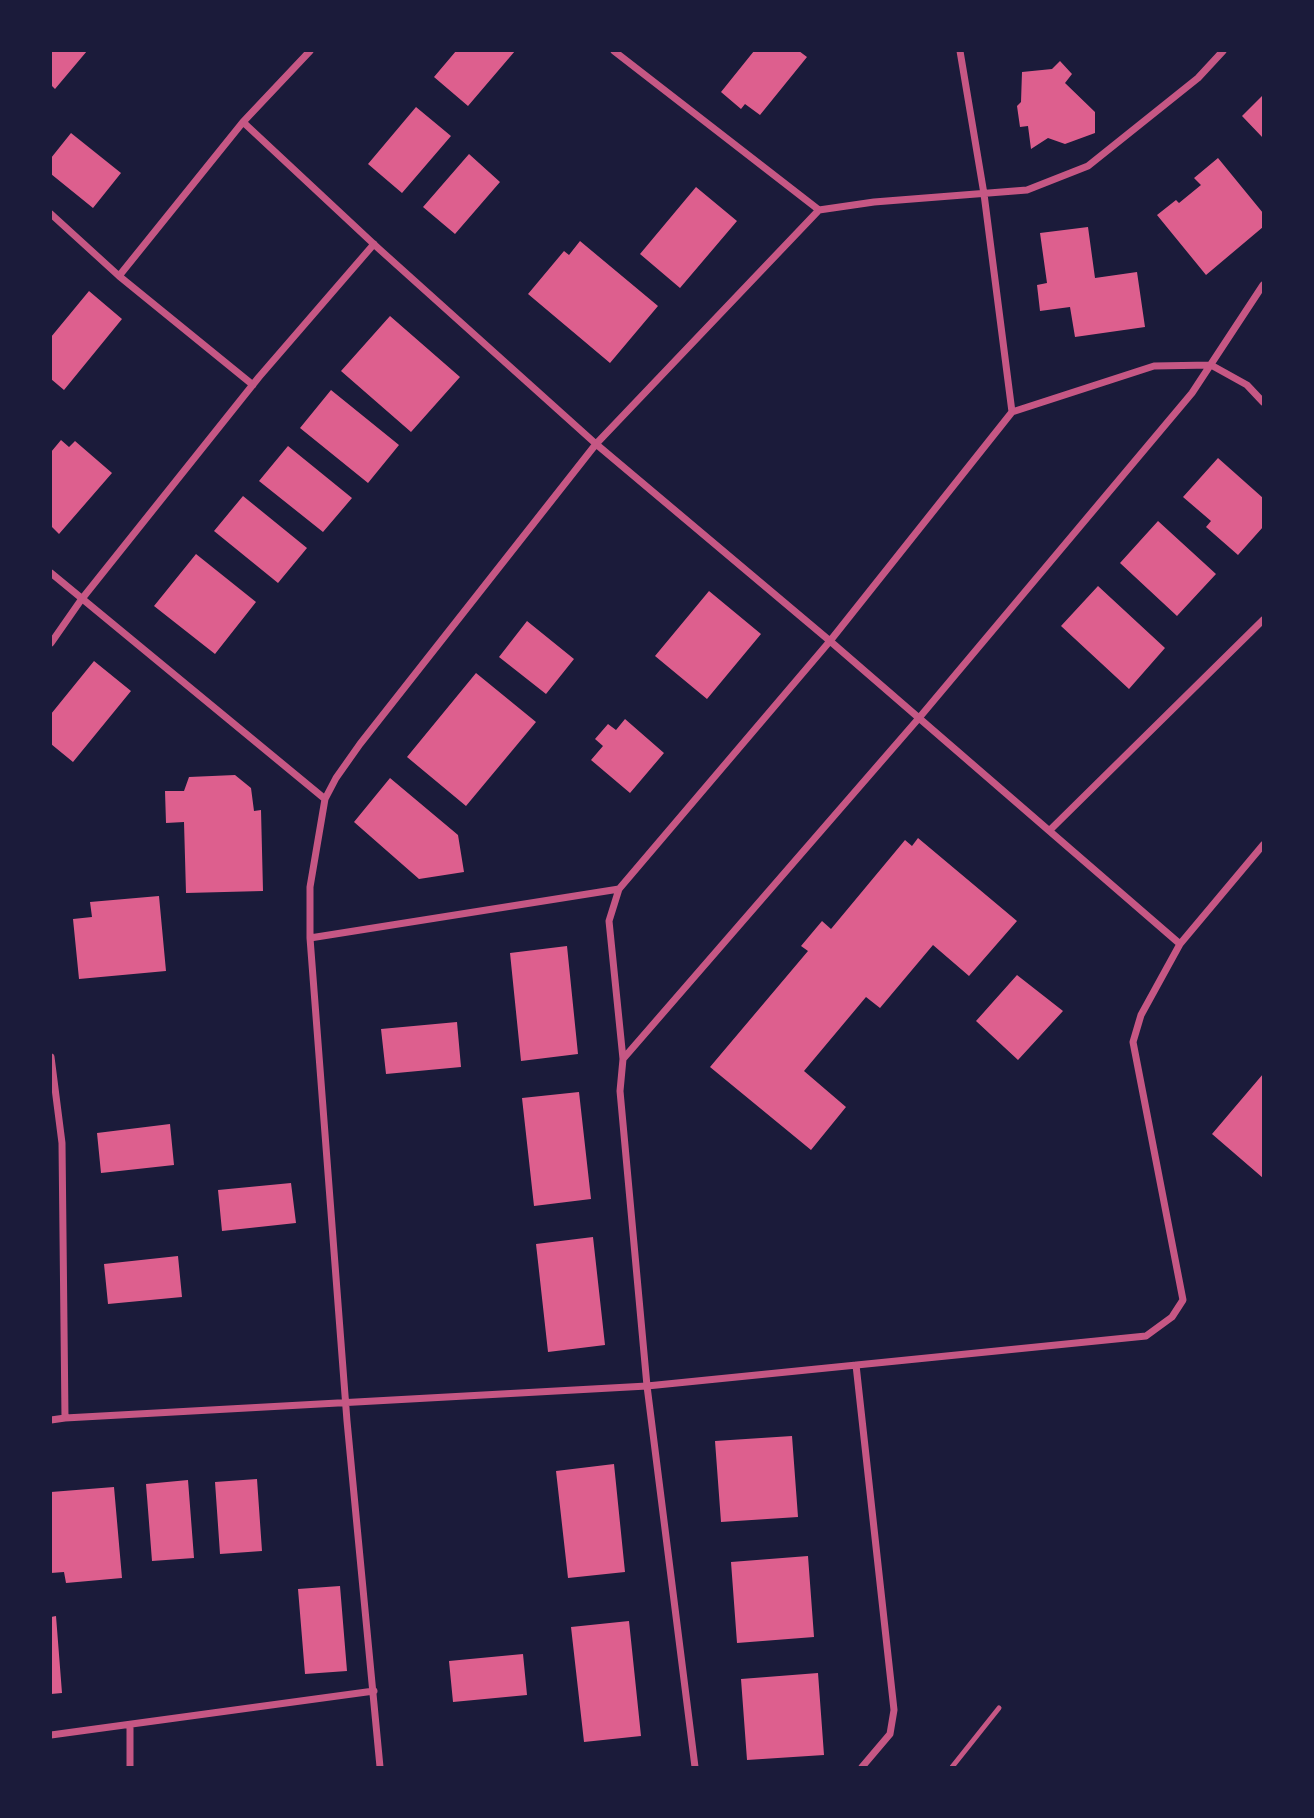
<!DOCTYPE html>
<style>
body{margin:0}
#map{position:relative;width:1314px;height:1818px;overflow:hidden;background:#1b1b3a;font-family:"Exo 2",sans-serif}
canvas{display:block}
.frame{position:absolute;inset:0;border:52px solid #1b1b3a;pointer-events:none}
</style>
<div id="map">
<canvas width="1314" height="1818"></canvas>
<div class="frame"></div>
</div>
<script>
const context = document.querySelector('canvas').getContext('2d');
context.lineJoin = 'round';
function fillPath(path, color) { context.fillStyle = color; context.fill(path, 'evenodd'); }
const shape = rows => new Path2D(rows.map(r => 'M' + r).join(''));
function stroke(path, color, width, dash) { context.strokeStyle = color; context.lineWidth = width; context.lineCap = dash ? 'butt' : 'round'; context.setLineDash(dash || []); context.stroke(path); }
fillPath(shape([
 [51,51,87,51,55,89,51,85],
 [456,51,515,51,468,106,434,77],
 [754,51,799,51,807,57,760,115,745,104,741,109,721,92],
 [1060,61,1072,74,1065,83,1095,112,1095,133,1065,144,1048,138,1031,149,1028,126,1020,127,1017,106,1021,102,1022,72,1052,69],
 [1263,95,1263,138,1242,116],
 [416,107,451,136,402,193,368,164],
 [71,133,121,173,93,208,51,174,51,158],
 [469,154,500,182,455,234,423,207],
 [1218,158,1263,213,1263,227,1206,275,1157,215,1176,200,1179,203,1201,185,1194,178],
 [696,187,737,221,680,288,640,254],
 [1088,227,1095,278,1137,272,1145,327,1075,337,1070,307,1040,311,1037,285,1047,283,1040,233],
 [580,241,658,306,610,363,528,294,564,251,569,255],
 [89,291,122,319,64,390,51,379,51,337],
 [390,316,460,377,411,432,341,371],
 [331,390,399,445,368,483,300,428],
 [61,440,69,447,75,441,112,473,59,534,51,526,51,452],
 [288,446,352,498,323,532,259,481],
 [1218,458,1263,498,1263,527,1238,555,1206,527,1211,521,1183,497],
 [243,496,307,548,278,583,214,531],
 [1158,521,1216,574,1177,616,1120,563],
 [196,554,256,602,215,654,154,606],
 [1098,586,1165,648,1129,689,1061,626],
 [709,591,761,634,707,699,655,656],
 [527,621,574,659,546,694,499,657],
 [94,661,131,691,73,762,51,744,51,714],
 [476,673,536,722,466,806,407,757],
 [625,719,664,753,630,793,591,760,603,746,595,739,608,724,616,730],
 [235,775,251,788,254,811,261,810,263,891,186,893,184,822,166,823,165,791,184,791,189,777],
 [390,778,458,835,464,872,419,879,354,822],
 [918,838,1017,921,969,976,933,945,880,1008,866,997,804,1071,846,1107,811,1150,710,1067,808,951,801,946,822,921,831,929,905,840,912,846],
 [159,896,166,971,79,979,73,919,92,917,90,902],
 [567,946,578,1054,521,1061,510,953],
 [1017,975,1063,1011,1018,1060,976,1021],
 [457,1022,461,1067,386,1074,381,1029],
 [1263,1074,1263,1178,1212,1134],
 [579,1092,591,1199,534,1206,522,1098],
 [170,1124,174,1165,101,1173,97,1133],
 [291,1183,296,1223,222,1231,218,1190],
 [593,1237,605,1345,548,1352,536,1244],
 [178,1256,182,1297,108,1304,104,1264],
 [792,1436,798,1517,721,1522,715,1441],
 [614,1464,625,1572,568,1578,556,1471],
 [257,1479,262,1551,220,1554,215,1482],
 [188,1480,194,1558,152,1561,146,1484],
 [114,1487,122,1578,66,1583,64,1572,51,1573,51,1492],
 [808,1556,814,1637,737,1643,731,1562],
 [340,1586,347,1671,305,1674,298,1589],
 [56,1616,62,1693,51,1694,51,1617],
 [629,1621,641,1736,584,1742,571,1627],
 [523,1654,527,1695,453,1702,449,1661],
 [818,1673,824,1755,747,1760,741,1679]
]), '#dd5f8e');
stroke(shape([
 [952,1767,999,1708]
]), '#c65784', 5);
stroke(shape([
 [614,51,819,210,874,202,1027,190,1088,166,1198,78,1223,51],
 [243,122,378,248,596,444,830,641,1180,944],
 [51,214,119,276,253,385],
 [119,276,243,122,310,51],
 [1012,412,1154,366,1211,365,1247,385,1263,402],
 [51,573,325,799],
 [51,643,81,600,259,377,374,244],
 [1050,830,1263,620],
 [310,938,619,889],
 [51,1057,62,1143,65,1418],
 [623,1059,609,921,619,889,830,641,1012,412,984,194,960,51],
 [856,1365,894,1710,890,1734,862,1767],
 [51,1420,65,1418,647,1386,1146,1336,1172,1317,1183,1300,1133,1042,1141,1015,1180,944,1263,845],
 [130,1725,130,1767],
 [51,1735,374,1691],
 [380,1767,347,1421,310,938,310,887,325,799,336,778,360,744,596,444,819,210],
 [695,1767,647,1386,620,1091,623,1059,919,718,1192,393,1263,285]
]), '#c65784', 7);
</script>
